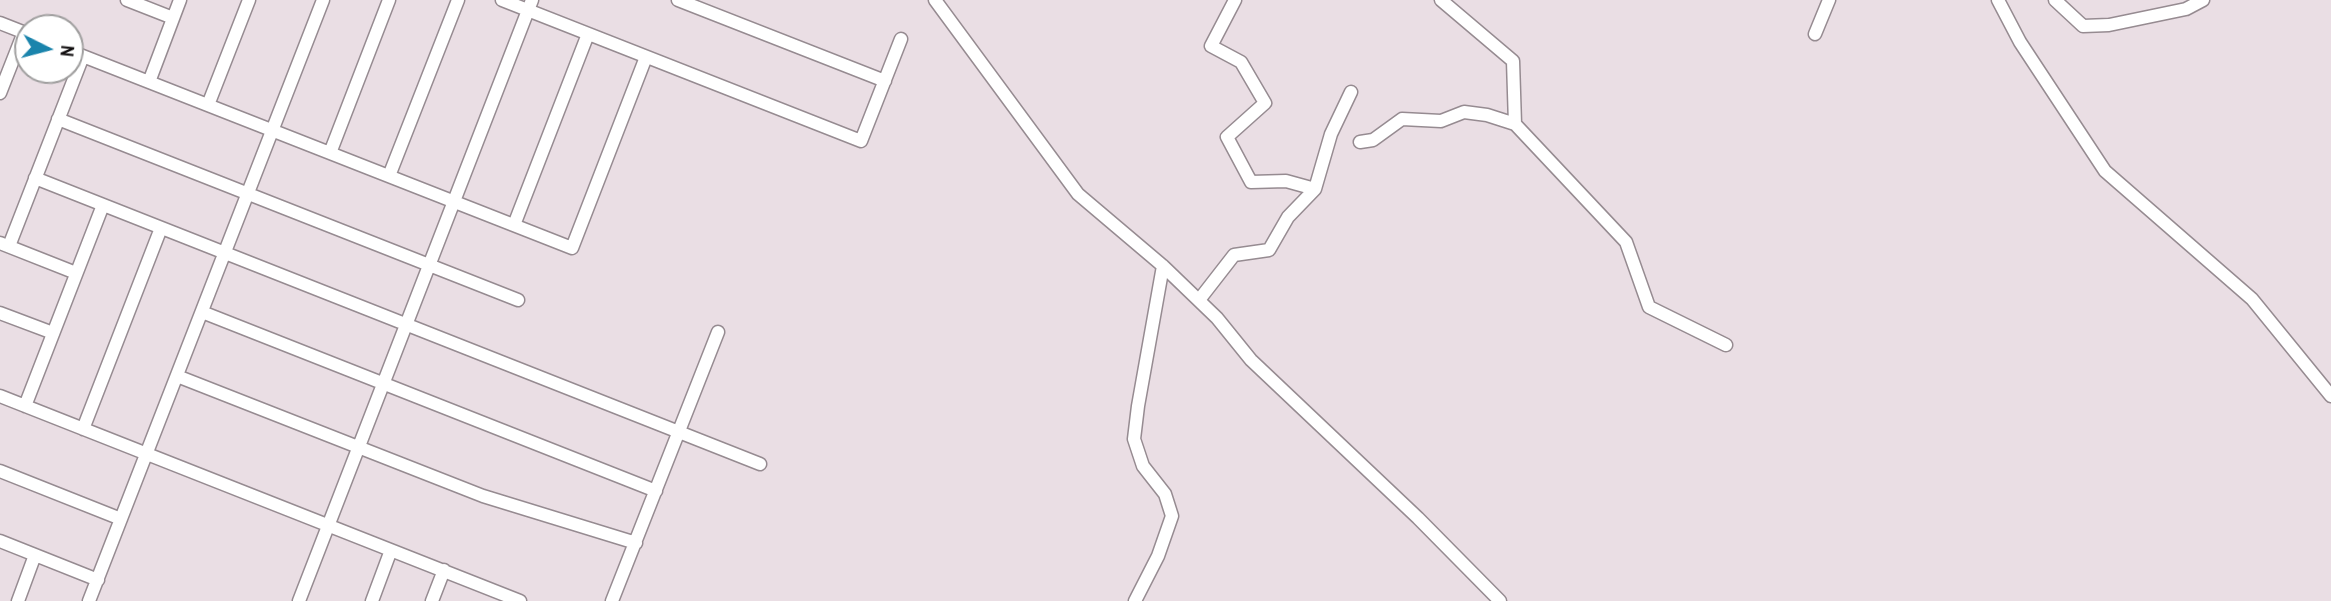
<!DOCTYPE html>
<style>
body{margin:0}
#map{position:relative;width:2331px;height:601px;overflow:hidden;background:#eadee4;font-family:"Archivo Narrow",sans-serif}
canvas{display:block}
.north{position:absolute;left:14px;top:14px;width:70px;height:70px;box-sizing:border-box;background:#fff;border:2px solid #a09f9f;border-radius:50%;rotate:96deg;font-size:19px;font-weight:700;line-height:28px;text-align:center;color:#110e0f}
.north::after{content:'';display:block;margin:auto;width:24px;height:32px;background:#1a84ac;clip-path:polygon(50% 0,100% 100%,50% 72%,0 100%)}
</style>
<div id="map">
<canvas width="2331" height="601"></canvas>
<div class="north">N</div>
</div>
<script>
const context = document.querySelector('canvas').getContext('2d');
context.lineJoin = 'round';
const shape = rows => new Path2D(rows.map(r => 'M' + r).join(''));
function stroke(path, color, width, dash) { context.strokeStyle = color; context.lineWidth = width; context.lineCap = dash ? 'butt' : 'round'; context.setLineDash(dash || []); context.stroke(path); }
const minor = shape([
 [127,0,173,18],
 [502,0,861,141,901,39],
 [678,0,885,81],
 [935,0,1078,194,1163,266,1217,318,1251,360,1418,518,1500,601],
 [1235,0,1211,46,1241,62,1265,103,1227,137,1251,182,1286,181,1315,189],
 [1441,0,1513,61,1515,124,1626,242,1649,307,1726,345],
 [1998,0,2020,42,2105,171,2252,299,2331,396],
 [2055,0,2083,26,2109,25,2186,9,2203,0],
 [0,23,28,34],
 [1815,34,1829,0],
 [70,51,572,248,646,57],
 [149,82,180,0],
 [0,93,24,32],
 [208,105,249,0],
 [58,119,518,300],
 [1360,142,1373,140,1402,119,1441,121,1464,112,1487,115,1515,124],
 [330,153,389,0],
 [389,176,458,0],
 [35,178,760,464],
 [514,225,588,34],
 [0,243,76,273],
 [9,246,83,56],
 [1199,300,1234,255,1269,250,1288,217,1315,189,1331,134,1351,92],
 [202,312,656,491],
 [0,313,53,333],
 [177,376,483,496,636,543],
 [0,396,520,601],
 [25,406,103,205],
 [83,429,161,228],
 [0,471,121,519],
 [0,541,98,580],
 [18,601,35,555],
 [89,601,323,0],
 [299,601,532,0],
 [372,601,391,550],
 [432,601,444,570],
 [612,601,718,332],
 [1135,601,1158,556,1172,516,1165,494,1143,466,1134,439,1138,406,1163,266]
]);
stroke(minor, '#968b91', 15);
stroke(minor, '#fff', 12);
</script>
